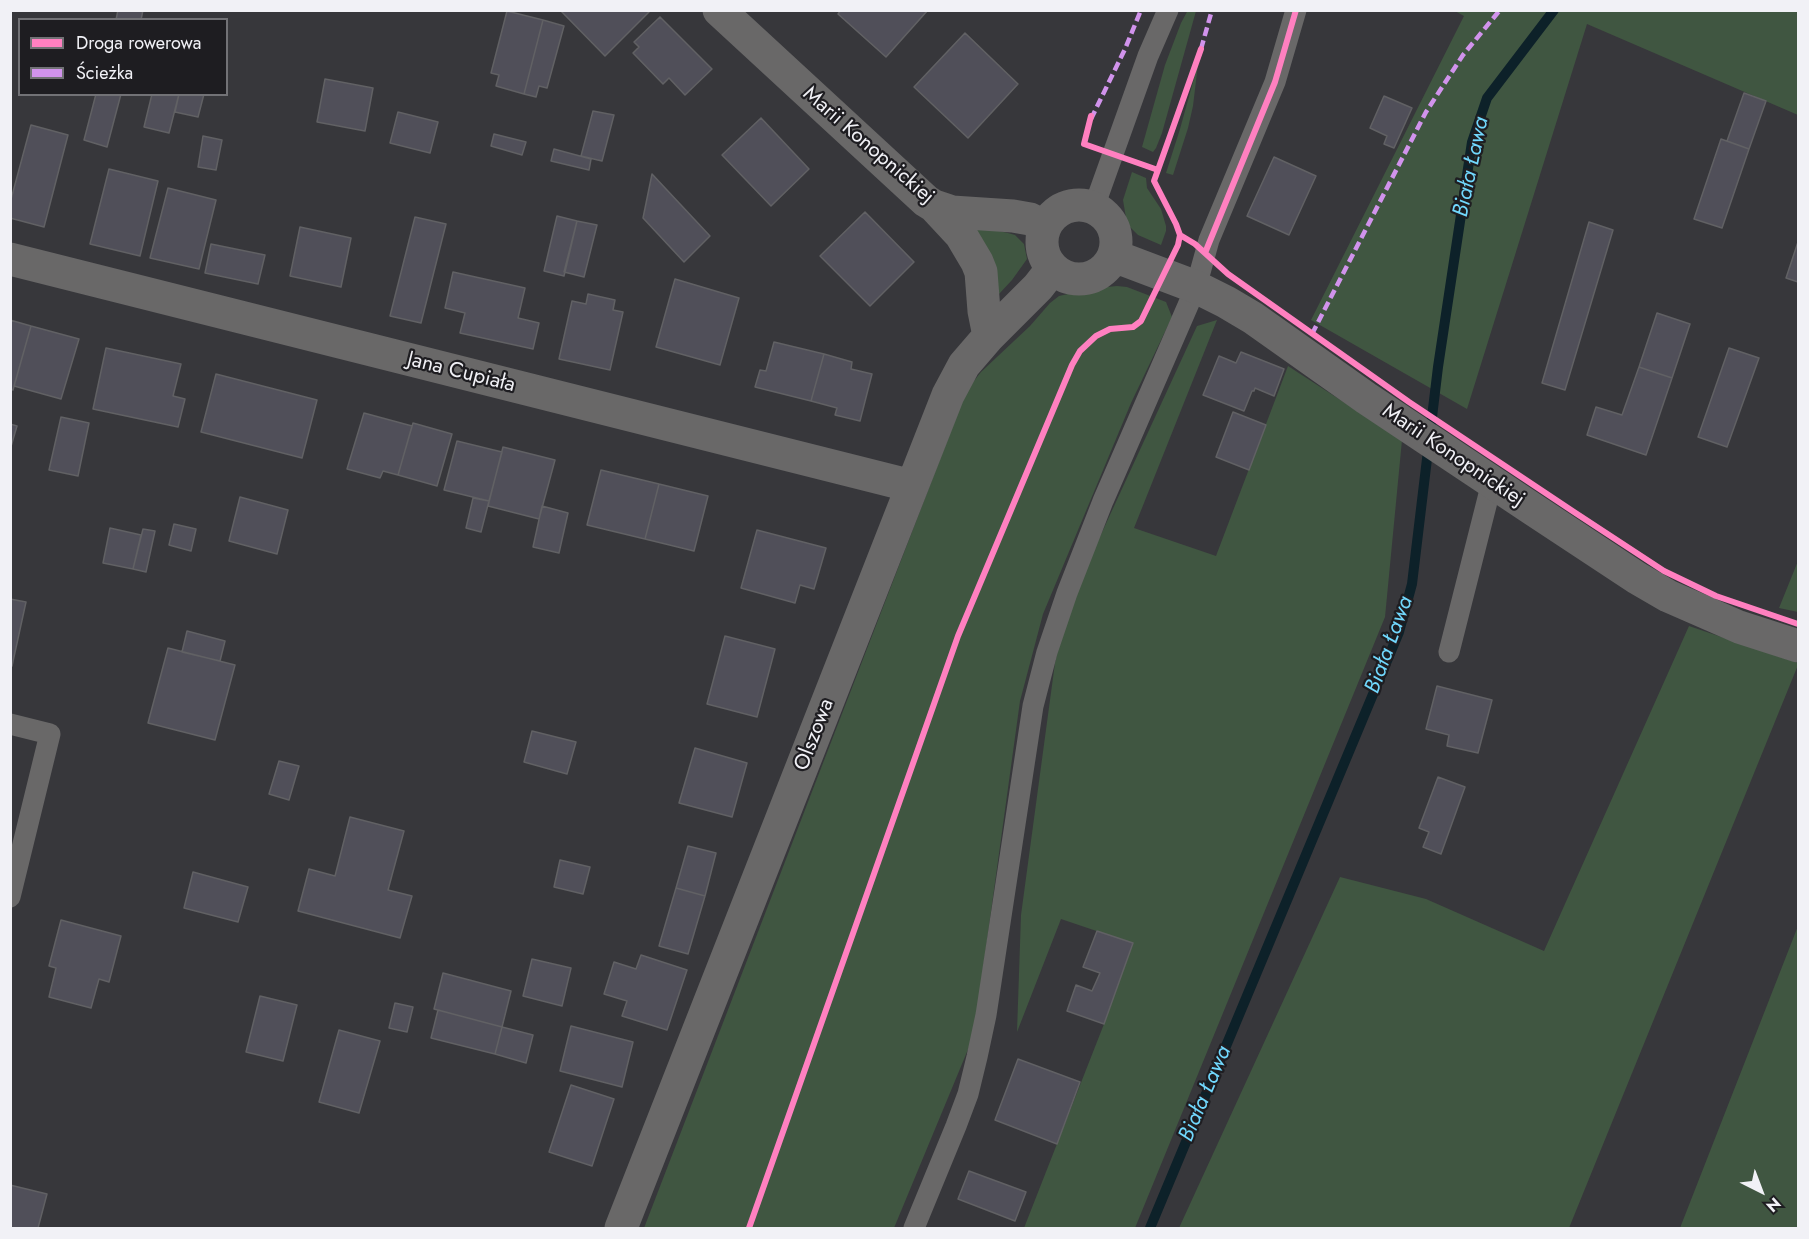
<!DOCTYPE html>
<meta charset="utf-8">
<style>
body{margin:0}
#map{position:relative;width:1809px;height:1239px;overflow:hidden;background:#37373b;font-family:Jost,sans-serif}
canvas{display:block}
.frame{position:absolute;inset:0;border:12px solid #f1f1f6;pointer-events:none}
.legend{position:absolute;left:18px;top:18px;width:210px;height:78px;box-sizing:border-box;background:#1e1d21;border:2px solid #727276;margin:0;padding:8px 10px;list-style:none;font-size:18px;color:#f1f1f6}
.legend li{display:flex;align-items:center;gap:12px;height:30px}
.legend b{width:30px;border:2px solid #727276}
.north{position:absolute;left:1731px;top:1161px;width:60px;height:60px;-webkit-text-stroke:4px #1e1d21;paint-order:stroke;rotate:138deg;font-size:16px;font-weight:700;line-height:24px;text-align:center;color:#f1f1f6}
.north::after{content:'';display:block;margin:auto;width:21px;height:27px;background:#f1f1f6;clip-path:polygon(50% 0,100% 100%,50% 72%,0 100%)}
</style>
<div id="map">
<canvas width="1809" height="1239"></canvas>
<div class="frame"></div>
<ul class="legend">
<li><b style="height:8px;background:#ff80c0"></b>Droga rowerowa</li>
<li><b style="height:8px;background:#d193ec"></b>Ścieżka</li>
</ul>
<div class="north">N</div>
</div>
<script>
const context = document.querySelector('canvas').getContext('2d');
context.lineJoin = 'round';
function fillPath(path, color) { context.fillStyle = color; context.fill(path, 'evenodd'); }
const shape = rows => new Path2D(rows.map(r => 'M' + r).join(''));
function stroke(path, color, width, dash) { context.strokeStyle = color; context.lineWidth = width; context.lineCap = dash ? 'butt' : 'round'; context.setLineDash(dash || []); context.stroke(path); }
function drawText(font, color, halo, rows, align = 'center') {
  context.font = font + ' Jost,sans-serif'; context.lineWidth = 4.5; context.setLineDash([]); context.textBaseline = 'middle'; context.strokeStyle = halo; context.fillStyle = color; for (const [text, x, y, turn = 0] of rows) {
    context.save(); context.translate(x, y); context.rotate((+turn || 0) * Math.PI / 180); context.textAlign = isNaN(turn) ? turn : align; if (halo) context.strokeText(text, 0, 0); context.fillText(text, 0, 0); context.restore();
  }
}
fillPath(shape([
 [1188,10,1196,11,1162,133,1156,148,1153,152,1142,147,1165,65,1181,23],
 [1455,11,1798,11,1798,115,1587,24,1467,409,1311,320,1464,16],
 [1198,64,1193,106,1188,128,1173,175,1166,173,1180,129],
 [1132,172,1146,178,1147,188,1161,209,1166,226,1166,231,1161,245,1138,235,1130,227,1126,218,1123,200],
 [977,230,995,230,1008,233,1015,235,1024,244,1027,259,1012,280,999,294],
 [1117,286,1127,287,1166,302,1172,317,1131,403,1043,614,1020,701,974,1035,894,1228,644,1228,962,402,970,386,981,372,1030,326,1050,303,1059,296,1068,294,1086,294,1107,287],
 [1217,320,1134,528,1216,556,1288,366,1402,440,1385,617,1135,1228,1024,1228,1104,1024,1132,943,1061,919,1017,1032,1021,915,1055,663,1064,621,1080,580,1197,326],
 [1798,561,1798,612,1779,608],
 [1689,626,1798,663,1798,665,1569,1228,1179,1228,1340,877,1426,899,1544,951],
 [1798,926,1798,1228,1680,1228]
]), '#405641');
stroke(shape([
 [1150,1228,1399,632,1412,584,1438,367,1472,142,1487,98,1554,10]
]), '#0d2129', 10);
const building = shape([
 [118,10,143,10,141,20,116,20,118,10],
 [560,10,651,10,605,56,560,10],
 [841,10,928,10,886,57,838,14,841,10],
 [507,11,543,20,524,94,496,86,499,75,491,73,507,11],
 [660,17,712,69,685,95,669,78,663,84,633,53,639,47,634,42,660,17],
 [543,20,564,26,547,88,539,86,536,97,524,94,543,20],
 [965,33,1018,84,968,138,914,87,965,33],
 [325,79,373,88,365,131,317,122,325,79],
 [1744,93,1766,101,1749,149,1727,141,1744,93],
 [96,94,121,94,107,147,84,140,96,94],
 [152,94,179,94,169,133,144,127,152,94],
 [179,94,204,94,198,117,175,112,179,94],
 [1384,96,1412,108,1394,148,1384,144,1387,136,1370,128,1384,96],
 [593,111,614,115,602,161,581,156,593,111],
 [398,112,438,122,430,153,390,143,398,112],
 [761,118,809,169,771,206,722,155,761,118],
 [31,125,68,135,44,227,10,218,10,203,31,125],
 [494,134,526,142,522,155,491,146,494,134],
 [203,136,222,140,216,170,198,167,203,136],
 [1721,139,1749,149,1722,228,1694,219,1721,139],
 [554,149,591,159,589,170,551,161,554,149],
 [1274,157,1316,176,1289,235,1247,216,1274,157],
 [109,169,158,181,140,256,90,244,109,169],
 [652,174,710,236,684,262,643,218,652,174],
 [168,188,216,200,199,269,150,258,168,188],
 [865,212,914,262,870,306,820,256,865,212],
 [557,216,577,221,564,276,544,271,557,216],
 [415,217,446,224,421,323,390,316,415,217],
 [577,221,597,225,584,277,564,272,577,221],
 [1589,222,1613,230,1565,390,1542,383,1589,222],
 [300,227,351,238,341,287,290,276,300,227],
 [1798,242,1798,282,1786,278,1798,242],
 [211,244,265,255,258,284,205,273,211,244],
 [453,272,525,288,518,318,539,323,533,349,460,333,465,313,445,308,453,272],
 [675,279,739,298,720,365,656,347,675,279],
 [588,294,615,300,613,310,623,312,610,370,559,359,572,301,586,304,588,294],
 [1657,313,1690,324,1672,378,1639,367,1657,313],
 [10,320,31,326,13,390,10,389,10,320],
 [31,326,79,339,61,399,14,386,31,326],
 [774,342,824,354,811,401,755,387,760,370,766,371,774,342],
 [106,348,181,364,173,396,185,399,178,427,93,409,106,348],
 [1729,348,1759,358,1727,447,1698,437,1729,348],
 [1241,352,1284,369,1274,396,1255,388,1254,391,1252,391,1244,411,1203,395,1219,356,1236,363,1241,352],
 [824,354,852,362,851,369,872,374,860,421,835,415,837,408,811,401,824,354],
 [1639,367,1672,378,1646,455,1587,435,1596,407,1622,415,1639,367],
 [216,374,317,400,302,458,201,432,216,374],
 [1233,412,1266,425,1249,470,1216,457,1233,412],
 [364,413,412,426,398,475,383,471,380,478,347,469,364,413],
 [61,417,89,423,78,476,49,470,61,417],
 [413,423,452,434,437,486,398,475,413,423],
 [10,424,17,426,10,450,10,424],
 [457,441,502,452,489,501,444,490,457,441],
 [503,447,555,460,539,519,488,506,503,447],
 [601,470,659,484,645,539,587,525,601,470],
 [659,484,708,496,694,551,645,539,659,484],
 [240,497,288,510,277,554,229,541,240,497],
 [473,498,489,501,481,532,466,528,473,498],
 [542,506,568,513,559,553,533,547,542,506],
 [174,524,196,529,191,551,169,545,174,524],
 [110,528,141,535,133,569,103,563,110,528],
 [143,529,155,531,146,572,133,569,143,529],
 [757,530,826,548,814,589,800,585,795,603,741,588,757,530],
 [10,599,26,602,12,666,10,666,10,599],
 [187,631,225,641,220,661,182,652,187,631],
 [725,636,775,649,757,717,707,704,725,636],
 [168,648,235,665,215,740,148,723,168,648],
 [1437,686,1492,700,1478,753,1447,746,1449,735,1426,729,1437,686],
 [532,731,576,742,567,774,524,762,532,731],
 [695,748,747,763,732,817,679,803,695,748],
 [279,761,299,766,289,800,269,794,279,761],
 [1438,777,1465,787,1441,854,1423,847,1429,832,1419,828,1438,777],
 [350,817,404,831,388,890,412,896,400,938,298,911,309,869,335,876,350,817],
 [688,846,716,853,705,896,676,888,688,846],
 [560,860,590,867,583,894,554,887,560,860],
 [193,872,248,887,238,922,184,908,193,872],
 [676,888,705,896,688,954,659,946,676,888],
 [61,920,121,936,109,982,99,979,91,1008,49,997,56,968,49,966,61,920],
 [1097,931,1133,943,1104,1024,1067,1011,1076,985,1092,991,1100,973,1083,967,1097,931],
 [641,955,687,970,667,1030,622,1016,627,1001,604,994,614,962,636,969,641,955],
 [532,959,571,968,562,1006,523,996,532,959],
 [443,973,511,991,502,1027,434,1009,443,973],
 [260,996,297,1005,283,1061,246,1052,260,996],
 [395,1003,413,1007,407,1032,389,1028,395,1003],
 [438,1010,502,1027,495,1054,431,1038,438,1010],
 [571,1026,633,1042,622,1087,560,1071,571,1026],
 [502,1027,533,1035,526,1063,495,1054,502,1027],
 [339,1030,380,1041,359,1113,319,1102,339,1030],
 [1018,1059,1080,1082,1057,1144,995,1120,1018,1059],
 [571,1085,614,1099,592,1166,549,1152,571,1085],
 [969,1171,1026,1192,1015,1221,958,1199,969,1171],
 [10,1185,47,1194,38,1228,10,1228,10,1185]
]);
fillPath(building, '#504f59');
stroke(building, '#616164', 1.5);
stroke(shape([
 [1094,207,1148,56,1168,10],
 [1449,652,1492,482],
 [10,724,50,734,10,897],
 [914,1228,956,1126,968,1094,977,1057,986,1015,1033,706,1047,652,1067,593,1103,501,1196,287,1209,240,1275,82,1296,10]
]), '#696868', 21);
stroke(shape([
 [719,10,926,201,934,206,952,212,1013,216,1030,219,1044,226],
 '1042 242a37 37 0 1 1 74 0a37 37 0 1 1-74 0Z',
 [934,206,961,235,977,262,981,272,984,311,989,336],
 [1114,256,1196,287,1226,302,1253,318,1366,398,1534,510,1637,578,1668,596,1739,627,1798,646],
 [10,259,912,486],
 [621,1228,948,395,964,365,989,336,1038,287,1052,269]
]), '#696868', 33);
stroke(shape([
 [1201,49,1212,10],
 [1091,119,1125,49,1141,10],
 [1312,334,1426,112,1463,55,1500,10]
]), '#d193ec', 4.5, [9, 4.5]);
stroke(shape([
 [1091,116,1084,144,1158,170],
 [1180,235,1195,244,1228,274,1409,402,1574,512,1664,571,1716,596,1798,624],
 [1205,253,1275,82,1296,10],
 [749,1228,958,636,1072,365,1080,351,1096,336,1110,329,1133,327,1141,321,1178,245,1180,235,1176,224,1154,181,1201,49]
]), '#ff80c0', 6);
drawText('21px', '#f1f1f6', '#1e1d21', [
 ["Marii Konopnickiej",868,146,41],
 ["Jana Cupiała",461,373,14],
 ["Marii Konopnickiej",1453,456,34],
 ["Olszowa",815,735,-69]
]);
drawText('italic 22px', '#71d8fd', '#1e1d21', [
 ["Biała Ława",1472,167,-78],
 ["Biała Ława",1390,645,-70],
 ["Biała Ława",1206,1094,-67]
]);
</script>
